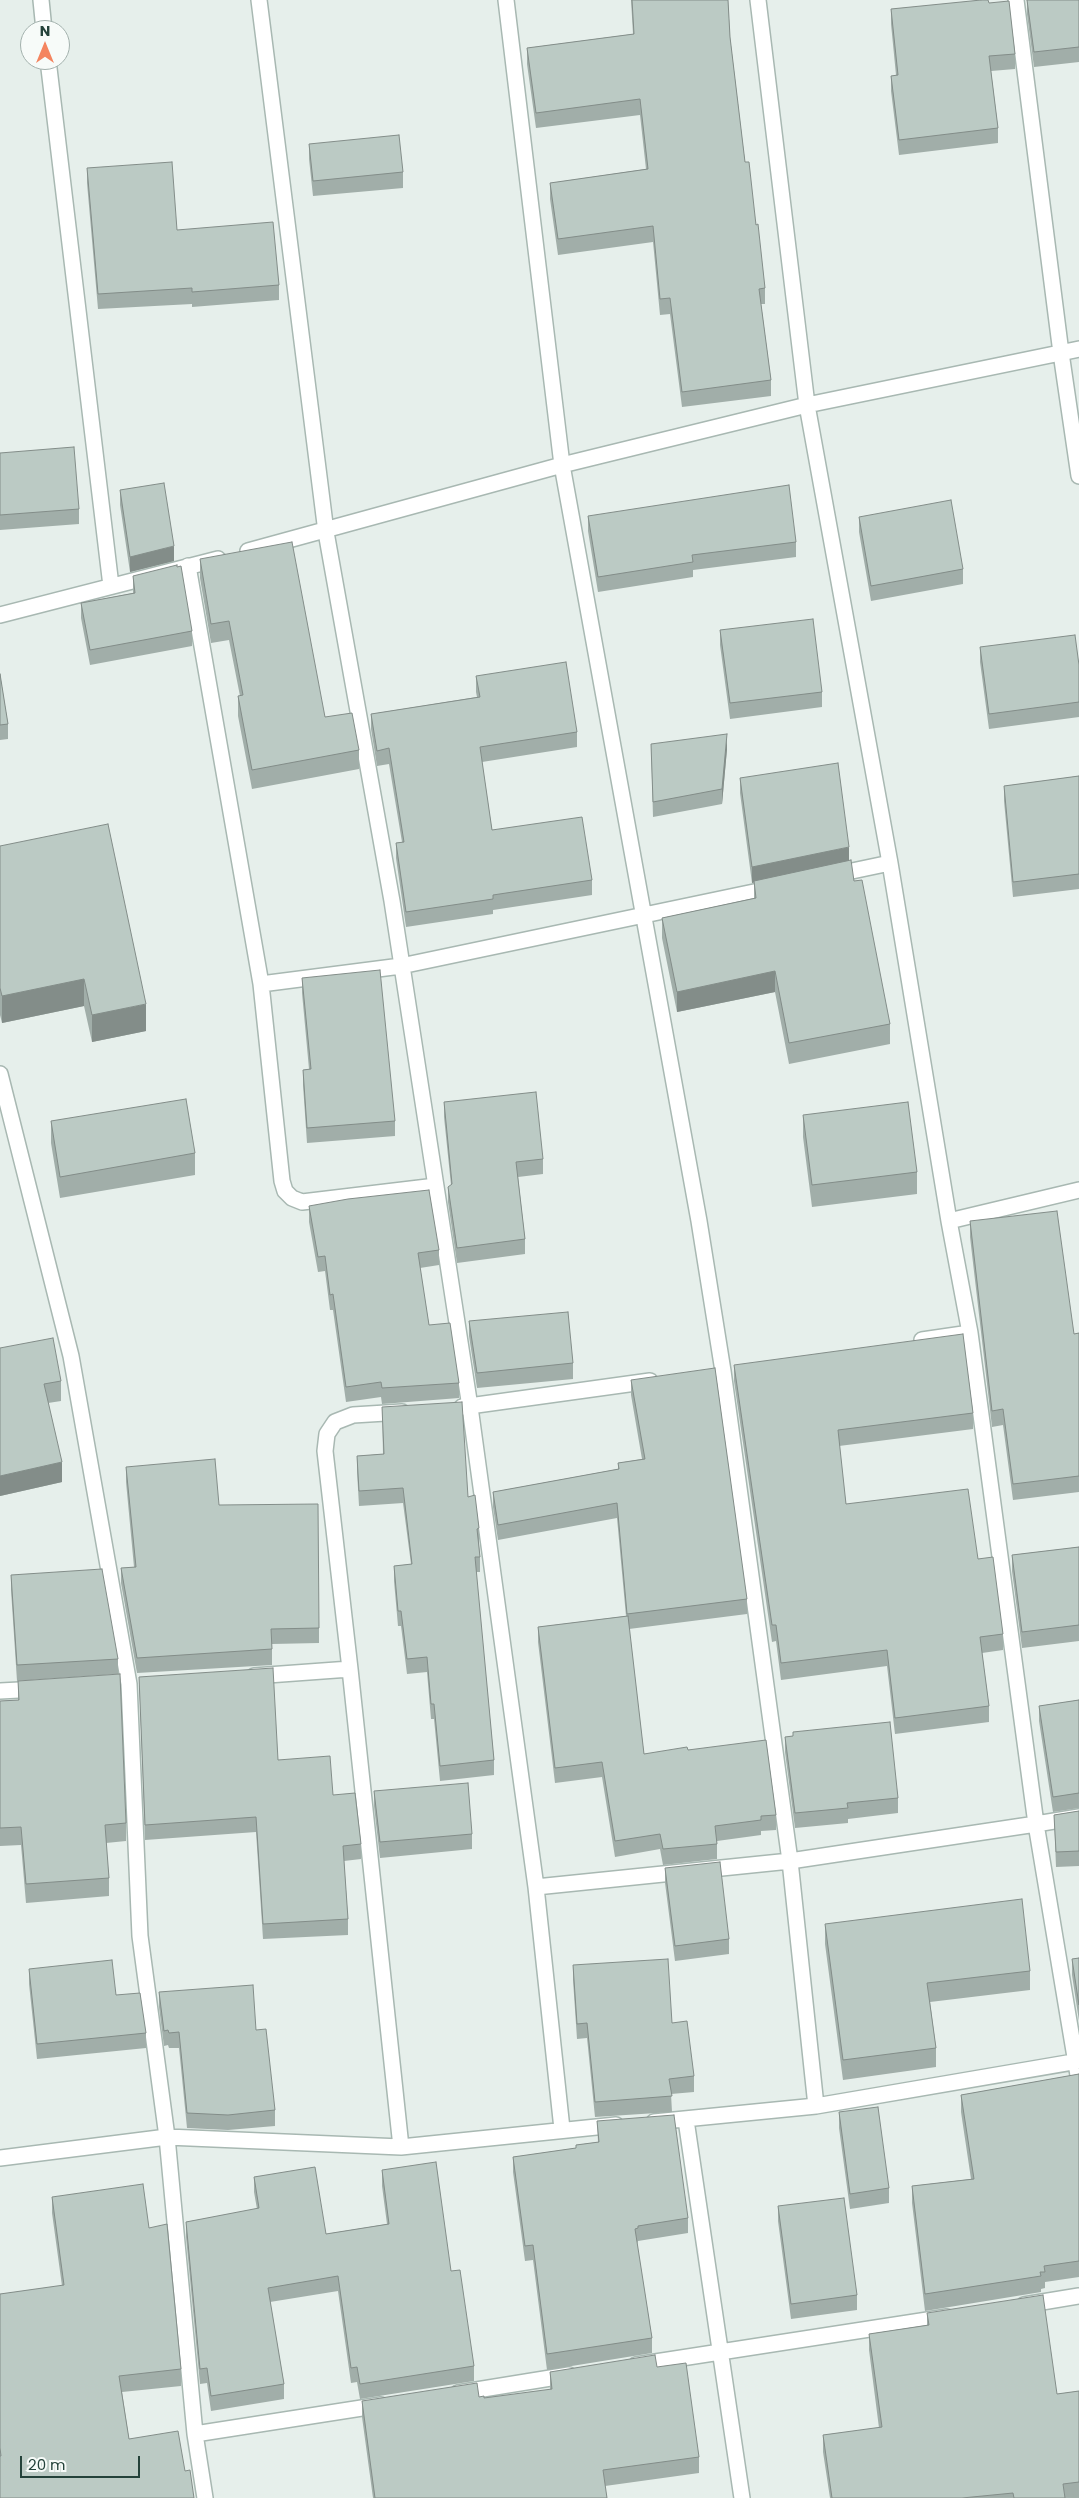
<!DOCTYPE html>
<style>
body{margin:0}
#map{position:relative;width:1079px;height:2498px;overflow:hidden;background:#e6efeb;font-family:Poppins,sans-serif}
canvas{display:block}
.north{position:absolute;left:20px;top:20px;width:50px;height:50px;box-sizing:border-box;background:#f7fbf9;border:1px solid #a3b1ad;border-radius:50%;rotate:0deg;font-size:14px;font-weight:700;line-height:20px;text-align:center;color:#24423a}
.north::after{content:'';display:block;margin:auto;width:18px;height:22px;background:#f4845f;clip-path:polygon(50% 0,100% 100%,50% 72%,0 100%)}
.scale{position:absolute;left:20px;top:2456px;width:120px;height:22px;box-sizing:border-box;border:2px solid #24423a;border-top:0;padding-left:6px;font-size:15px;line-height:18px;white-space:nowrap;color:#24423a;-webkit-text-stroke:4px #f7fbf9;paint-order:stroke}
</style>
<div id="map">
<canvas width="1079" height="2498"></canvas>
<div class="north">N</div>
<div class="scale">20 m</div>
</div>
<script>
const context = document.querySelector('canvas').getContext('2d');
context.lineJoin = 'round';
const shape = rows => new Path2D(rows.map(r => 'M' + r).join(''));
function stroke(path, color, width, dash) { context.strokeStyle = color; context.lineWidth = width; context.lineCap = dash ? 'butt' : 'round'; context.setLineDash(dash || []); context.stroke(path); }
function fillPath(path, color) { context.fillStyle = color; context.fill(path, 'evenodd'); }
const street = shape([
 [41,0,44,30],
 [259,0,326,532,392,901,470,1407,536,1887,790,1861,1036,1824,970,1333,949,1221],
 [506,0,562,465,699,1221,723,1371,790,1861,816,2106],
 [758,0,807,405,890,863,949,1221,1079,1190],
 [1016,0,1061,353,1079,476],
 [48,60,111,586],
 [248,551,562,465,807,405,1079,349],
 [188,566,261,984,282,1181,285,1191,292,1198,302,1202,436,1186],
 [0,615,218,559],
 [833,875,890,863],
 [261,984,401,966,773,888],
 [0,1074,71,1356,129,1684,140,1936,167,2137,0,2158],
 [922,1340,970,1333],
 [462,1407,650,1381],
 [350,1669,325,1451,327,1434,335,1422,353,1415,402,1412],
 [254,1676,350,1669,401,2147],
 [0,1691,38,1689],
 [1079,1817,1036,1824,1079,2081],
 [536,1887,562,2129],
 [686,2120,742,2498],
 [654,2122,816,2106,1079,2061],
 [1024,2305,1079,2296],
 [636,2365,947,2317],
 [458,2393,569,2375],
 [195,2434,381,2405],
 [205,2498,195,2434,167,2137,401,2147,616,2125]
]);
stroke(street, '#a8b8b2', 18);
stroke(street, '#fff', 15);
fillPath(shape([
 [631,0,728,0,730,37,745,162,756,225,765,288,765,304,761,304,771,380,771,396,682,407,670,314,660,315,653,242,558,255,550,199,550,183,646,169,640,115,536,128,527,64,527,48,633,34],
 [1027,0,1079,0,1079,62,1034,67,1027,14],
 [989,3,1015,54,1015,69,991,71,998,128,998,143,899,155,891,91,891,76,896,75,891,24,891,9],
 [309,144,403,172,403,188,313,196,309,159],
 [87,168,177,230,279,285,279,300,192,307,192,304,98,309,87,183],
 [0,453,79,509,79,524,0,530],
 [120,490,174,561,130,572,120,505],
 [588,516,796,542,796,557,693,570,693,577,598,592,588,531],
 [859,517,963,569,963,584,871,601,859,532],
 [200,559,325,717,359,750,359,769,252,789,238,716,238,696,240,696,229,640,211,643,200,578],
 [133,576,192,631,192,646,90,665,81,618,81,603,133,593],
 [720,630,822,692,822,707,730,719,720,645],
 [980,647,1079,665,1079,717,989,729,980,662],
 [0,674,8,724,8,739,0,740],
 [476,676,577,732,577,747,482,762,492,830,592,880,592,895,493,910,493,914,406,927,396,858,396,843,402,842,389,764,377,766,371,729,371,714,477,697,476,692],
 [651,744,727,749,722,804,653,817],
 [1079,776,1079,889,1013,897,1004,801,1004,786],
 [740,778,849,861,890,1024,890,1044,789,1064,775,992,677,1012,662,938,662,918,754,898,754,882,752,883,740,793],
 [0,846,146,1031,92,1042,84,1006,2,1023,0,1015],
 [302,978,395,1121,395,1136,307,1143,303,1085,303,1070,309,1069,302,993],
 [444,1102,543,1159,543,1174,518,1177,525,1239,525,1254,457,1263,448,1202,448,1187,451,1185,444,1117],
 [803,1115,917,1172,917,1194,812,1207,803,1137],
 [51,1121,195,1153,195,1175,60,1198,51,1143],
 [309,1206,439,1250,439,1265,420,1268,429,1325,459,1383,459,1398,382,1404,381,1397,346,1402,333,1310,330,1310,325,1271,318,1272,309,1222],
 [970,1221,1074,1334,1079,1333,1079,1492,1013,1500,1003,1425,992,1427,970,1237],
 [469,1321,573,1363,573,1379,477,1388,469,1336],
 [0,1348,61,1381,61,1401,48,1403,62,1482,0,1496],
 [734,1365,973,1413,973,1429,839,1446,846,1504,978,1559,1003,1634,1003,1650,982,1653,989,1706,989,1722,895,1734,887,1666,781,1680,776,1641,772,1642,734,1381],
 [631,1380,747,1599,747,1614,629,1629,644,1754,688,1750,776,1815,776,1830,761,1831,761,1835,717,1841,717,1859,663,1865,660,1849,615,1857,602,1777,555,1783,538,1642,538,1627,626,1616,617,1518,498,1540,493,1507,493,1492,618,1469,618,1463,642,1459,631,1395],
 [382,1407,468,1497,479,1528,479,1544,480,1557,480,1572,476,1572,494,1760,494,1775,440,1781,434,1719,431,1719,427,1672,407,1674,401,1626,398,1626,394,1581,394,1566,411,1564,403,1503,359,1506,357,1471,357,1456,383,1454],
 [126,1467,219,1505,319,1628,319,1643,272,1644,272,1665,137,1673,121,1583,121,1568,134,1567,126,1482],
 [1079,1547,1079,1641,1022,1648,1012,1571,1012,1555],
 [11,1575,118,1659,118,1674,17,1681,11,1590],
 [139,1677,278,1760,333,1795,361,1844,361,1859,344,1861,348,1919,348,1935,263,1939,256,1832,145,1840],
 [18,1681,126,1823,126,1841,106,1843,109,1878,109,1896,26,1903,21,1845,0,1846,0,1701,18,1700],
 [1079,1700,1079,1808,1053,1812,1039,1721,1039,1706],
 [793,1732,898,1798,898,1813,848,1819,848,1823,795,1828,785,1752,785,1737,793,1736],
 [374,1791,472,1834,472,1849,380,1858,374,1806],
 [1079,1811,1079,1866,1056,1867,1054,1815],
 [665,1868,729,1939,729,1954,675,1961,665,1883],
 [825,1924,1030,1971,1030,1990,930,2002,936,2048,936,2067,843,2080,825,1944],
 [1079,1958,1079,2021,1072,1975,1072,1959],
 [573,1965,694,2076,694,2092,671,2094,672,2112,595,2117,587,2038,577,2039,573,1980],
 [29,1969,116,1995,146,2033,146,2048,37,2059,29,1984],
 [159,1992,256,2030,275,2110,275,2126,228,2130,187,2128,179,2048,169,2048,168,2045,164,2046,159,2007],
 [1079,2074,1079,2277,1045,2282,1045,2288,1041,2289,1041,2292,925,2311,912,2203,912,2186,971,2179,961,2112,961,2095],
 [839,2112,889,2188,889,2203,850,2209,839,2128],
 [597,2121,688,2218,688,2233,638,2241,637,2244,652,2338,652,2353,547,2370,533,2260,525,2261,513,2172,513,2157,576,2148,576,2145,598,2142],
 [382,2170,451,2271,474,2366,474,2381,360,2399,357,2382,351,2383,338,2291,270,2302,284,2384,284,2399,211,2411,207,2383,200,2384,186,2237,186,2222,257,2209,254,2192,254,2177,326,2234,387,2224,382,2186],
 [52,2197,149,2228,181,2369,181,2386,122,2392,129,2439,185,2471,0,2498,0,2294,62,2286,52,2213],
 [778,2206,857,2295,857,2310,791,2319,778,2221],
 [927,2313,1057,2394,1079,2391,1079,2498,830,2498,823,2452,823,2435,879,2428,869,2350,869,2334,927,2325],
 [657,2367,699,2457,699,2473,605,2486,607,2498,373,2498,362,2417,362,2401,479,2397,484,2398,550,2390,550,2372]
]), '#a1aea9');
fillPath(shape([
 [174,546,174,561,130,572,130,557],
 [727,734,727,749,722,804,722,789],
 [849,847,849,862,752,883,752,867],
 [775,971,775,992,677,1012,677,992],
 [84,979,84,1006,2,1023,2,996],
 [146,1004,146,1031,92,1042,92,1015],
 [62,1462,62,1482,0,1496,0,1476]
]), '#838d89');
const building = shape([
 [632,0,728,0,730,37,745,162,749,162,756,225,758,224,765,288,759,289,771,380,682,392,670,298,660,299,653,226,558,239,550,183,648,169,640,99,536,113,527,48,634,34,632,0],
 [981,0,988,0,989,3,1009,1,1015,54,989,56,998,128,899,140,891,76,898,75,891,9,981,0],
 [1027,0,1079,0,1079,47,1034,52,1027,0],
 [399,135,403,172,313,181,309,144,399,135],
 [172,162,177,230,273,222,279,285,192,292,192,288,98,294,87,168,172,162],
 [74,447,79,509,0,515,0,453,74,447],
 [164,483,174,546,130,557,120,490,164,483],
 [789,485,796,542,692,555,693,562,598,577,588,516,789,485],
 [951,500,963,569,871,586,859,517,951,500],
 [292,542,325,717,352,713,359,750,252,770,238,696,243,695,229,621,211,624,200,559,292,542],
 [177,565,177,567,181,566,192,631,90,650,81,603,135,593,133,576,177,565],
 [813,619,822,692,730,703,720,630,813,619],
 [1075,635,1079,665,1079,702,989,714,980,647,1075,635],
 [566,662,577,732,480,747,492,830,582,817,592,880,493,895,493,899,406,912,396,843,404,842,389,748,377,751,371,714,480,697,476,676,566,662],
 [0,674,8,724,0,725,0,674],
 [727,734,722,789,653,802,651,744,727,734],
 [838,763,849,847,752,867,740,778,838,763],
 [1079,776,1079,874,1013,882,1004,786,1079,776],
 [108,824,146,1004,92,1015,84,979,2,996,0,988,0,846,108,824],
 [851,860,854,881,862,880,890,1024,789,1043,775,971,677,992,662,918,756,898,754,881,851,860],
 [380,970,395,1121,307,1128,303,1070,311,1069,302,978,380,970],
 [536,1092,543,1159,516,1162,525,1239,457,1248,448,1187,452,1184,444,1102,536,1092],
 [186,1099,195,1153,60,1177,51,1121,186,1099],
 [908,1102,917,1172,812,1185,803,1115,908,1102],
 [429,1190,439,1250,418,1253,429,1325,450,1323,459,1383,382,1388,381,1382,346,1387,333,1294,330,1295,325,1256,318,1257,309,1206,348,1199,429,1190],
 [1057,1211,1074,1334,1079,1333,1079,1476,1013,1484,1003,1409,992,1411,970,1221,1057,1211],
 [568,1312,573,1363,477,1373,469,1321,568,1312],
 [963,1334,973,1413,838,1430,846,1504,968,1489,978,1559,993,1557,1003,1634,980,1637,989,1706,895,1718,887,1650,781,1663,776,1625,772,1625,734,1365,963,1334],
 [53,1338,61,1381,44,1384,62,1462,0,1476,0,1348,53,1338],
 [715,1368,747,1599,627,1614,617,1503,498,1525,493,1492,619,1469,618,1463,645,1459,631,1380,715,1368],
 [462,1402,468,1497,475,1495,479,1528,477,1529,480,1557,475,1557,494,1760,440,1766,434,1704,431,1704,427,1657,407,1659,401,1611,398,1611,394,1566,412,1564,403,1488,359,1491,357,1456,384,1454,382,1407,462,1402],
 [215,1459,219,1505,318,1504,319,1628,271,1629,272,1649,137,1658,121,1568,136,1567,126,1467,215,1459],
 [1079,1547,1079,1625,1022,1632,1012,1555,1079,1547],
 [102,1569,118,1659,17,1665,11,1575,102,1569],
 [628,1616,644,1754,687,1747,688,1750,766,1740,776,1815,761,1816,761,1820,715,1826,717,1844,663,1849,660,1834,615,1841,602,1762,555,1768,538,1627,628,1616],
 [273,1668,278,1760,330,1756,333,1795,355,1793,361,1844,343,1846,348,1919,263,1924,256,1817,145,1825,139,1677,273,1668],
 [120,1674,126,1823,105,1825,109,1878,26,1884,21,1827,0,1828,0,1701,19,1700,18,1681,120,1674],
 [1079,1700,1079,1793,1053,1797,1039,1706,1079,1700],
 [890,1722,898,1798,847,1803,848,1808,795,1813,785,1737,793,1736,793,1732,890,1722],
 [468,1783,472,1834,380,1842,374,1791,468,1783],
 [1079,1811,1079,1851,1056,1852,1054,1815,1079,1811],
 [720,1862,729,1939,675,1946,665,1868,720,1862],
 [1022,1899,1030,1971,927,1983,936,2048,843,2060,825,1924,1022,1899],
 [1079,1958,1079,2005,1072,1959,1079,1958],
 [668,1959,672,2023,687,2021,694,2076,669,2079,672,2096,595,2102,587,2023,577,2024,573,1965,668,1959],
 [112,1960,116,1995,140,1993,146,2033,37,2044,29,1969,112,1960],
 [253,1985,256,2030,266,2029,275,2110,228,2115,187,2113,179,2032,169,2033,168,2030,164,2031,159,1992,253,1985],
 [1079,2074,1079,2261,1044,2266,1045,2272,1040,2272,1041,2276,925,2294,912,2186,974,2179,961,2095,1079,2074],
 [878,2107,889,2188,850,2194,839,2112,878,2107],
 [674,2115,688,2218,638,2226,638,2228,635,2229,652,2338,547,2354,533,2245,525,2246,513,2157,576,2148,576,2145,599,2142,597,2121,674,2115],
 [436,2162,451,2271,460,2270,474,2366,360,2384,357,2367,351,2368,338,2276,268,2288,284,2384,211,2396,207,2368,200,2369,186,2222,259,2208,254,2177,315,2167,326,2234,389,2224,382,2170,436,2162],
 [143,2184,149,2228,167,2224,181,2369,119,2376,129,2439,178,2431,185,2471,190,2470,194,2498,0,2498,0,2456,1,2456,0,2448,0,2294,64,2285,52,2197,143,2184],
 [844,2198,857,2295,791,2304,778,2206,844,2198],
 [1043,2295,1057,2394,1079,2391,1079,2482,1063,2484,1065,2498,1014,2498,1013,2493,962,2498,832,2498,823,2435,882,2427,869,2334,929,2325,927,2313,1043,2295],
 [655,2355,657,2367,686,2363,699,2457,603,2470,607,2498,375,2498,362,2401,477,2383,479,2397,484,2396,484,2398,552,2389,550,2372,655,2355]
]);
fillPath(building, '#bbcac4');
stroke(building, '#838d89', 1);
</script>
